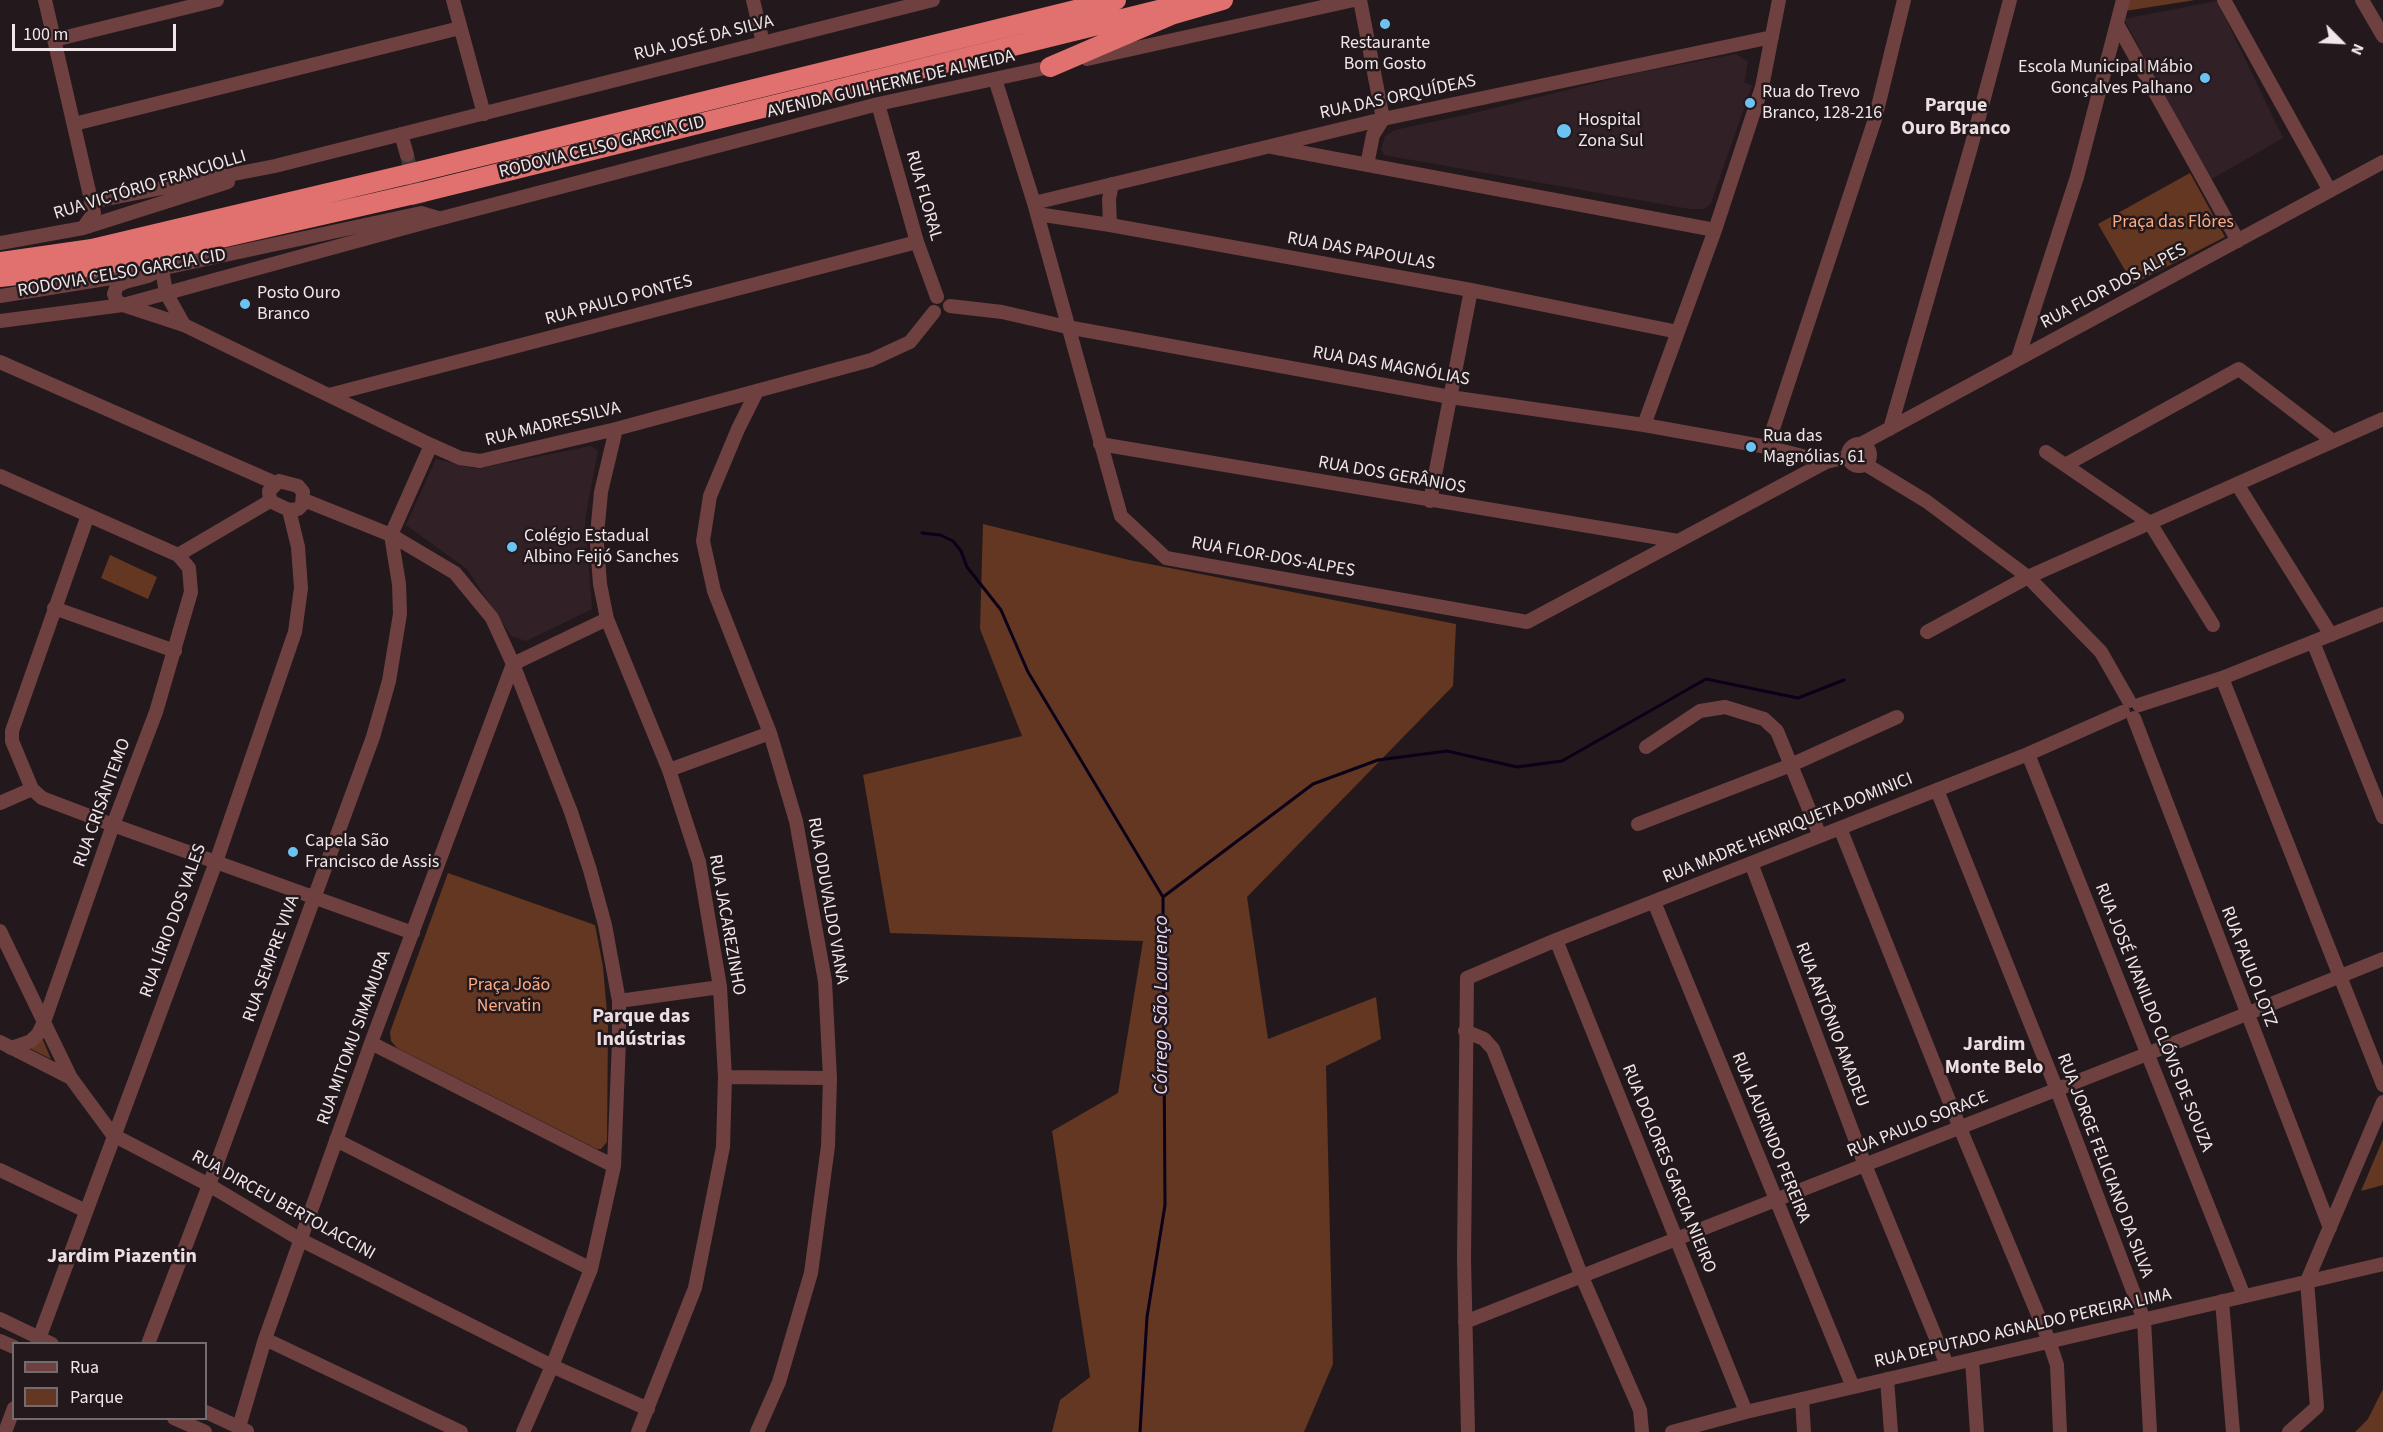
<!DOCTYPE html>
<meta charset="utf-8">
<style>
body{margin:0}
#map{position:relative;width:2383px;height:1432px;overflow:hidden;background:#23191c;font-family:"Source Sans 3",sans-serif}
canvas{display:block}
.legend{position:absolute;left:12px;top:1342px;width:195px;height:78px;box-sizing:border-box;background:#23191c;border:2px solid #756b6e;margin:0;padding:8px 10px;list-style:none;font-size:18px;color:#efe7e9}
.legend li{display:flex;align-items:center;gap:12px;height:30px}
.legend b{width:30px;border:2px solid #756b6e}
.north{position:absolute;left:2311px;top:12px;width:60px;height:60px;-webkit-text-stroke:4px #23191c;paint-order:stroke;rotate:114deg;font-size:16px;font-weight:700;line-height:24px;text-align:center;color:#efe7e9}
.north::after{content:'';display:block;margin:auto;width:21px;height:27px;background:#efe7e9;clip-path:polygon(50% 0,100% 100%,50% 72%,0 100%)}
.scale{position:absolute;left:12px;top:24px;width:164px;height:27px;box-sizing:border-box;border:3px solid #efe7e9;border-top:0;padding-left:8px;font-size:18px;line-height:21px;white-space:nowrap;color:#efe7e9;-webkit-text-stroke:4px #23191c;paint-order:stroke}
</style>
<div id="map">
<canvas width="2383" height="1432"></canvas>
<ul class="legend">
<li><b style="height:8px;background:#6e4140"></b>Rua</li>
<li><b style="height:16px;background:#633721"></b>Parque</li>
</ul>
<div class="north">N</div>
<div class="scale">100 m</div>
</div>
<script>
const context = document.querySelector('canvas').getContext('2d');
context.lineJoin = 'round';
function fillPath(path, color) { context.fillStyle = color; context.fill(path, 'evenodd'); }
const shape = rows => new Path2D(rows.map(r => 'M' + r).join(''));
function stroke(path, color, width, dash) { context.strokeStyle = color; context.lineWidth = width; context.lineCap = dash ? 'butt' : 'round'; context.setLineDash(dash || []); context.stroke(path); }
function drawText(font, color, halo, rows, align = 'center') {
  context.font = font + ' "Source Sans 3",sans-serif'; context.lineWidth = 5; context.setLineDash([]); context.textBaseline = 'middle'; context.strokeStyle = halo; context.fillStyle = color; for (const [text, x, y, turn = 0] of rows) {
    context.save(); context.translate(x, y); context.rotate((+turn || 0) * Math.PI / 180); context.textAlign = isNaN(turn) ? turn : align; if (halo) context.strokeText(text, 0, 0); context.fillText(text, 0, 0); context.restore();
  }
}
fillPath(shape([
 [2217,1,2283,138,2210,180,2124,19],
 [1736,54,1748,62,1744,83,1752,85,1711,203,1704,209,1690,209,1384,155,1381,149,1385,136,1395,130,1474,113,1632,74],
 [591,446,598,451,585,519,592,609,526,641,511,636,467,569,406,525,436,459,476,469]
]), '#312127');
fillPath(shape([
 [2128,0,2195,0,2125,11],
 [2190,173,2225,237,2133,284,2098,224],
 [983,524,1129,560,1456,624,1453,686,1247,897,1268,1039,1376,997,1381,1039,1326,1066,1333,1364,1304,1432,1052,1432,1060,1400,1090,1377,1052,1131,1118,1093,1143,941,890,933,863,775,1022,736,980,629],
 [110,555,157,577,148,599,101,578],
 [448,873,595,925,603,967,608,1024,607,1142,601,1149,597,1149,397,1048,391,1041,390,1032],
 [42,1038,51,1059,29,1048],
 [2383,1139,2383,1185,2361,1191],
 [2383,1389,2383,1432,2355,1432,2368,1419]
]), '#633721');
stroke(shape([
 [922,533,940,535,953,541,961,551,967,567,1001,610,1028,672,1163,897],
 [1140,1432,1147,1317,1165,1205,1163,897,1313,784,1378,760,1447,751,1517,767,1562,761,1706,679,1798,698,1844,680]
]), '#0b0019', 3);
stroke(shape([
 [407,155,419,204]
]), '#42383b', 14, [14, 7]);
stroke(shape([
 [45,0,94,213,83,228],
 [453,0,484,114],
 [753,0,763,43],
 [1360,0,1383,119,1373,135,1367,165],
 [2224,0,2330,191],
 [2362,0,2383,36],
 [2117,24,2238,241],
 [54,40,217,0],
 [1087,59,1354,0],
 [995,79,1034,203,1121,516,1166,558,1527,622,1826,462,1848,457],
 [878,104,917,242,937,297],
 [74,124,460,28],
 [401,134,407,155],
 [1272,147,1715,230],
 [91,202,275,166,933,0],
 [1034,203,1383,119,1772,37],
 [1037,214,1110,225,1471,290,1678,332],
 [1110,225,1109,199,1112,184],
 [0,243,83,228,228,182],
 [155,270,421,213,438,218],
 [0,296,130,275],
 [950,306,1002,312,1067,327,1450,397,1644,425,1767,447,1826,462],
 [0,321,123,305,423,223,878,104,1059,65],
 [184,325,166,293,162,269,148,276,125,282,117,286,114,294,117,301,123,305,184,325,431,445,460,458,480,461,616,429,871,360,910,342,934,312],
 [2018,358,2077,177,2123,0],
 [0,362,275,483],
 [329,395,917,242],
 [1644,425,1715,230,1762,87,1779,0],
 [616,429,601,492,598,524,597,544,600,584,607,619,669,770,699,862,720,987,725,1077,723,1147,695,1288,638,1432],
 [1890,429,1971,147,2010,0],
 [1100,444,1678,541],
 [1861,444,2383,162],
 '1848 455a11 11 0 1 1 22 0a11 11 0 1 1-22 0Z',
 [1767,447,1875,119,1904,0],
 [2046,452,2150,523,2213,625],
 [1865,464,1926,501,2028,577,2101,652,2129,701],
 [2067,464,2239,369,2333,441],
 [0,476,178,555],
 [279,481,298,486,303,492,302,505,298,509,289,510,270,501,269,491,279,481],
 [2237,484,2331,635],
 [304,500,391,535,455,573,492,618,513,664,571,812,590,870,605,925,619,1001,619,1040,614,1166,591,1269,552,1366,523,1432],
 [1430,501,1471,290],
 [54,608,175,651],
 [1927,632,2028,577,2383,419],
 [2313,642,2383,817],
 [2222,678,2383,1085],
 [2139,705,2222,678,2383,614],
 [2134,718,2330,1228],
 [1646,747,1700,711,1725,707,1764,719,1777,731,1820,836],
 [2028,754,2244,1296],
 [669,770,770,733],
 [32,789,12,741,12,731,88,515],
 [1937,790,2057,1090,2144,1320,2150,1432],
 [0,803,32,789,42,798,113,825,413,933],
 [1638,824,1791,765,1897,717],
 [1840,828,1960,1128,2049,1341,2057,1365,2060,1432],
 [1751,863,1865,1165,1947,1365],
 [1654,902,1853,1387],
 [0,931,71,1078,113,1135,209,1185,301,1240,552,1366,648,1409],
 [1556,940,1746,1412],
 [619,1001,720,987],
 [1465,1031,1484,1039,1493,1049,1582,1277,1640,1410,1642,1432],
 [0,1042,71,1078],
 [371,1043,614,1166],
 [11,1048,31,1041,38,1034,44,1022,113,825,156,712,191,592,189,568,178,555,270,501],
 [725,1077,830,1078],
 [336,1140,591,1269],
 [0,1170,86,1211],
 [2222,1301,2233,1432],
 [0,1319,52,1344],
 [1465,1322,2147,1054,2383,959],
 [265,1339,461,1432],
 [0,1341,14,1347],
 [37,1344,216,862,295,632,301,588,298,547,289,510],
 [148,1344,209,1185,373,737,389,681,400,614,399,584,391,535,431,445],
 [1972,1360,1977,1432],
 [1887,1379,1891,1432],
 [1802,1399,1804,1432],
 [206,1412,247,1431],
 [174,1418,205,1432],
 [5,1432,14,1408],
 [242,1432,239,1427,265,1339,371,1043,513,664,607,619],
 [757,1432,779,1382,811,1273,828,1146,830,1078,825,981,796,821,770,733,714,591,703,541,710,496,738,429,757,391],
 [1468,1432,1464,1259,1467,978,1556,940,2028,754,2123,712],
 [1672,1432,1746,1412,2383,1264],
 [2289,1432,2317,1407,2307,1281,2383,1102]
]), '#6e4140', 14);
stroke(shape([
 [1050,67,1171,15,1223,0],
 [0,262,92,249,421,171,1116,0],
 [0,277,102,265,423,192,1199,0]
]), '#e1716f', 20);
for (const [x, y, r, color] of [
 [1385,24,6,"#6cc3f2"],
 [2205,78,6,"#6cc3f2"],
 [1750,103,6,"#6cc3f2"],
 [1564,131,8,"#6cc3f2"],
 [245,304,6,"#6cc3f2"],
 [1751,447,6,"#6cc3f2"],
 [512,547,6,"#6cc3f2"],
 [293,852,6,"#6cc3f2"]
]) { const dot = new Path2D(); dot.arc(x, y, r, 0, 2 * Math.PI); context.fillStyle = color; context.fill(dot); stroke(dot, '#23191c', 2); }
drawText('18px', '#efe7e9', '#23191c', [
 ["RUA JOSÉ DA SILVA",704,39,-14],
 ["AVENIDA GUILHERME DE ALMEIDA",891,85,-13],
 ["RUA DAS ORQUÍDEAS",1398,98,-12],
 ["RODOVIA CELSO GARCIA CID",602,148,-14],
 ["RUA VICTÓRIO FRANCIOLLI",150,186,-17],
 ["RUA FLORAL",923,196,74],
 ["RUA DAS PAPOULAS",1361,252,10],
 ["RODOVIA CELSO GARCIA CID",122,274,-10],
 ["RUA FLOR DOS ALPES",2114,287,-28],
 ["RUA PAULO PONTES",619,301,-15],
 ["RUA DAS MAGNÓLIAS",1391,367,10],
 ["RUA MADRESSILVA",553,425,-14],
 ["RUA DOS GERÂNIOS",1392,476,10],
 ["RUA FLOR-DOS-ALPES",1273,558,10],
 ["RUA CRISÂNTEMO",103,803,-70],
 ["RUA MADRE HENRIQUETA DOMINICI",1788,829,-22],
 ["RUA ODUVALDO VIANA",827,901,80],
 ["RUA LÍRIO DOS VALES",174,921,-70],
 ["RUA JACAREZINHO",726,925,80],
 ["RUA SEMPRE VIVA",272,959,-70],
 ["RUA PAULO LOTZ",2248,967,69],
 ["RUA JOSÉ IVANILDO CLÓVIS DE SOUZA",2153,1018,68],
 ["RUA ANTÔNIO AMADEU",1831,1025,69],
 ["RUA MITOMU SIMAMURA",355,1038,-70],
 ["RUA PAULO SORACE",1918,1125,-22],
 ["RUA LAURINDO PEREIRA",1770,1138,68],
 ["RUA JORGE FELICIANO DA SILVA",2104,1166,69],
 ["RUA DOLORES GARCIA NIEIRO",1668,1169,68],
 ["RUA DIRCEU BERTOLACCINI",283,1206,29],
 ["RUA DEPUTADO AGNALDO PEREIRA LIMA",2023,1329,-13]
]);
drawText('18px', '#efe7e9', '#23191c', [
 ["Restaurante",1385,44,"center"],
 ["Bom Gosto",1385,65,"center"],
 ["Escola Municipal Mábio",2193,68,"right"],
 ["Gonçalves Palhano",2193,89,"right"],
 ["Rua do Trevo",1762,93],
 ["Branco, 128-216",1762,114],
 ["Hospital",1578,121],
 ["Zona Sul",1578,142],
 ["Posto Ouro",257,294],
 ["Branco",257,315],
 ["Rua das",1763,437],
 ["Magnólias, 61",1763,458],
 ["Colégio Estadual",524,537],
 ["Albino Feijó Sanches",524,558],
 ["Capela São",305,842],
 ["Francisco de Assis",305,863]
], 'left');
drawText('18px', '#fdab83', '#23191c', [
 ["Praça das Flôres",2173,223],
 ["Praça João",509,986],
 ["Nervatin",509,1007]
]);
drawText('bold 20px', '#ecdee2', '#23191c', [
 ["Parque",1956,107],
 ["Ouro Branco",1956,130],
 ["Parque das",641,1018],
 ["Indústrias",641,1041],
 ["Jardim",1994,1046],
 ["Monte Belo",1994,1069],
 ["Jardim Piazentin",122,1258]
]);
drawText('italic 20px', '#e9d9f8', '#23191c', [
 ["Córrego São Lourenço",1163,1005,-90]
]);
</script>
